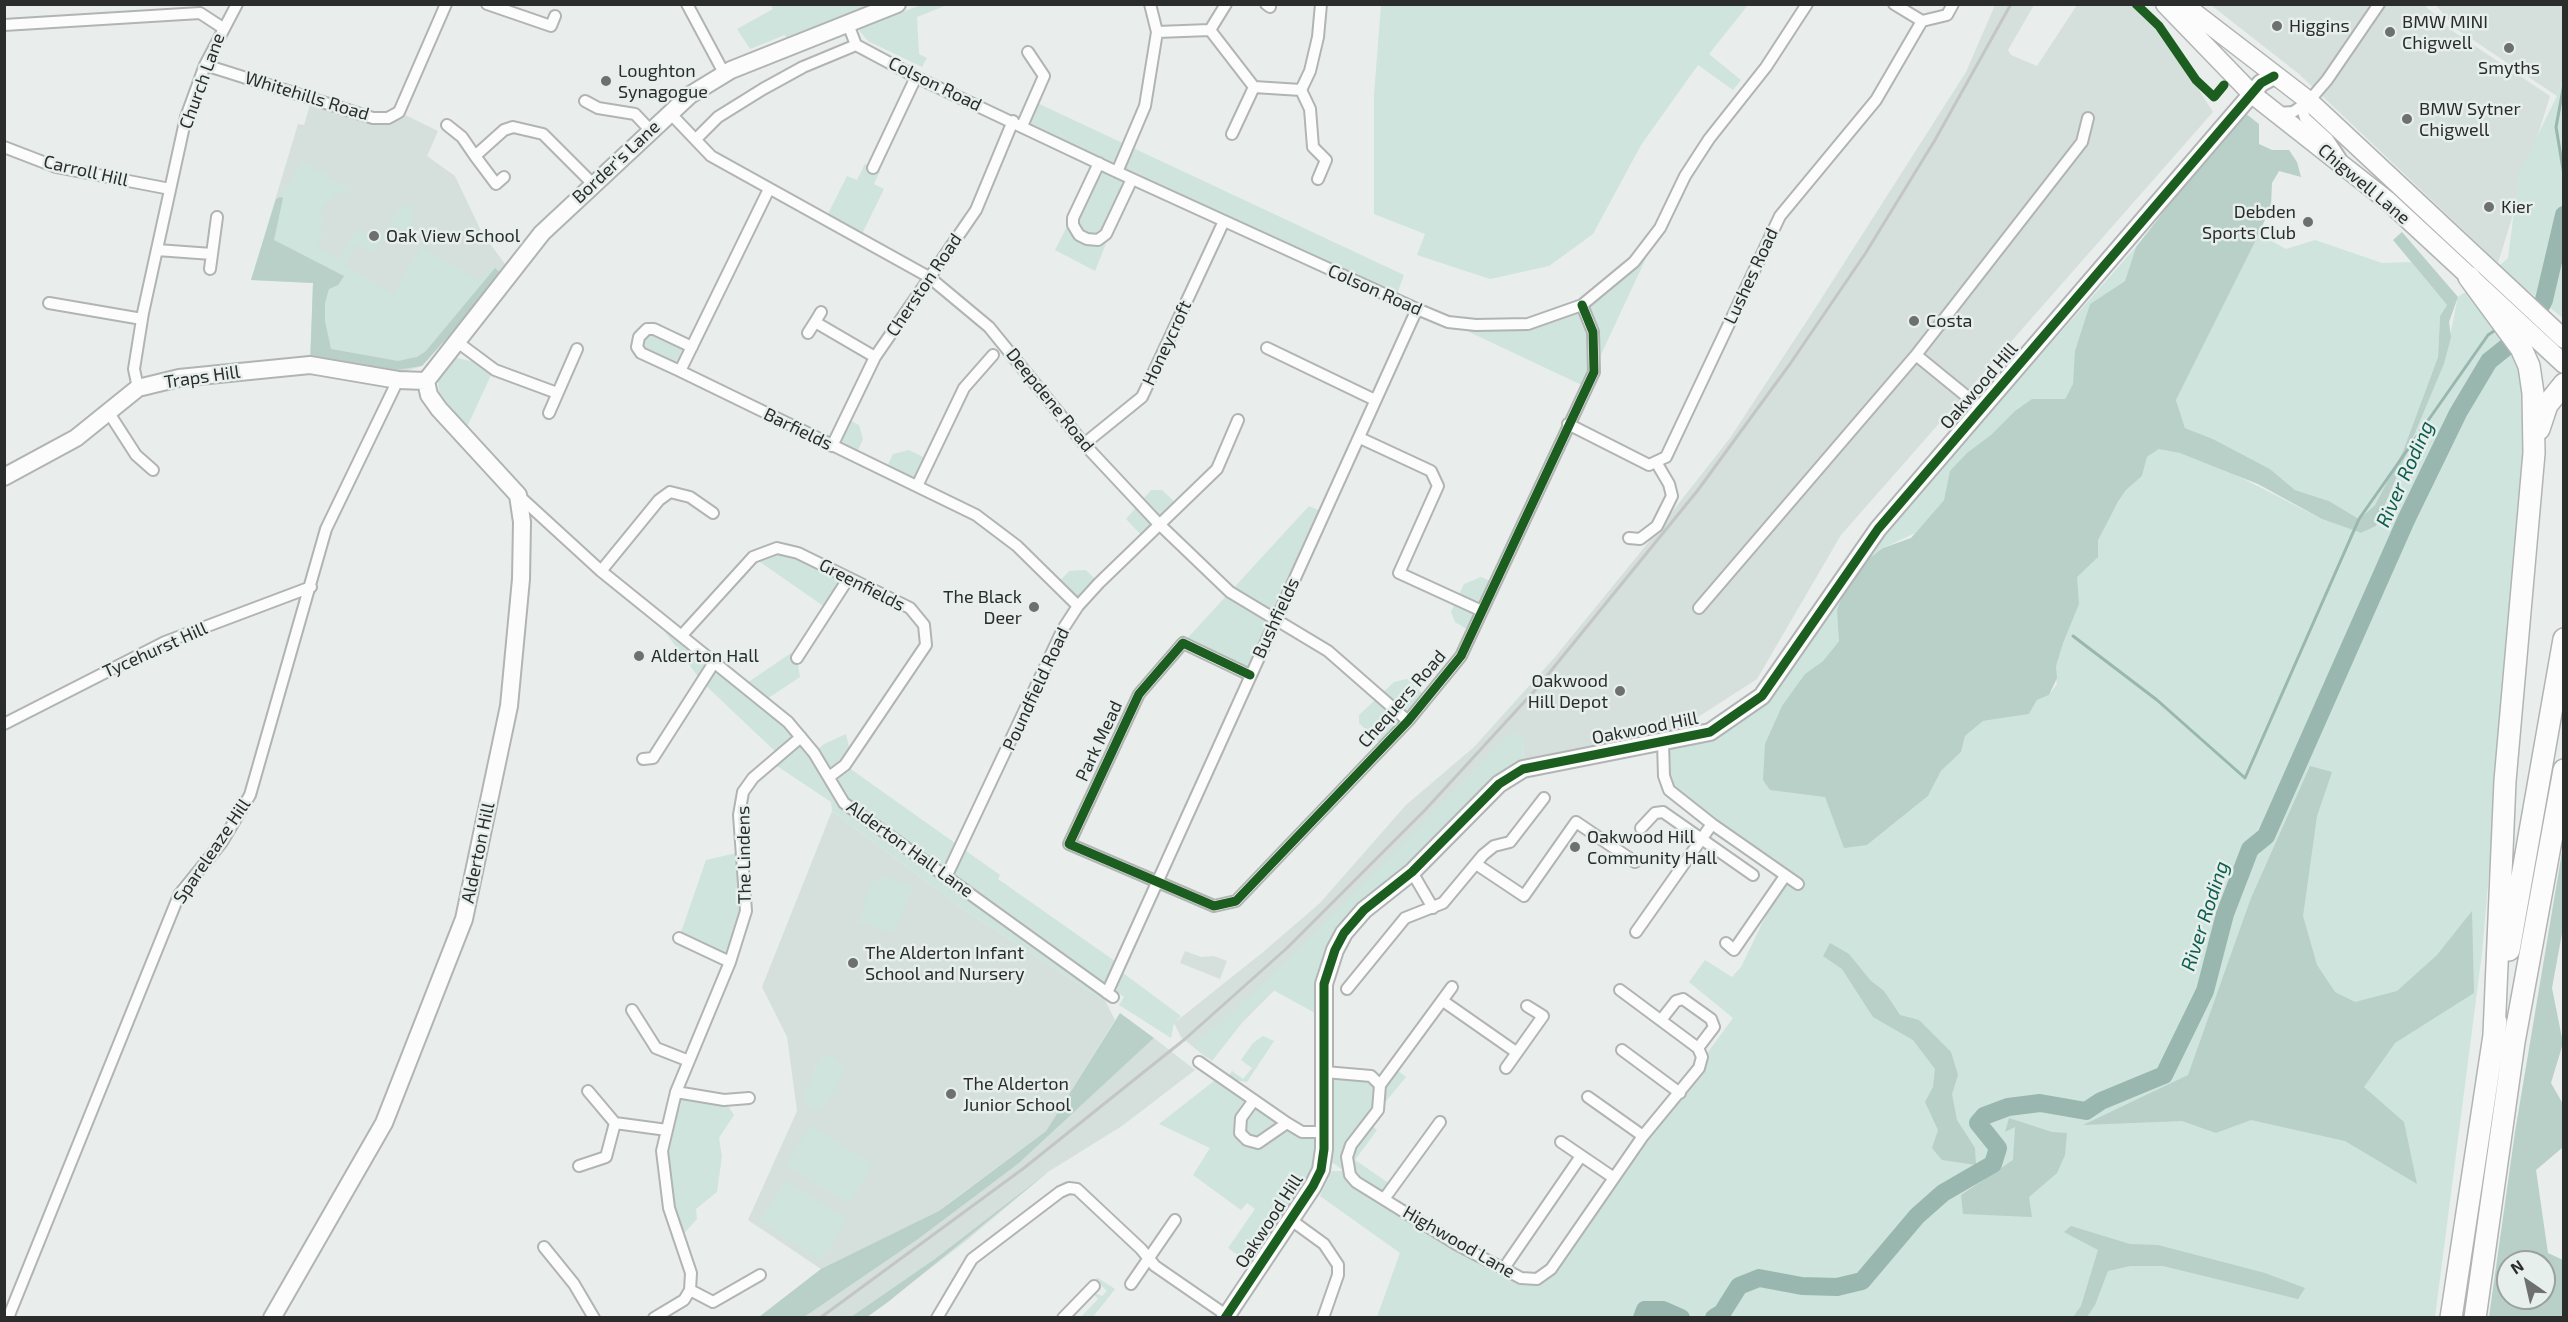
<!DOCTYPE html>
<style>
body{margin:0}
#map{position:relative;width:2568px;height:1322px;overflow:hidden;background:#e9edec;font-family:"Exo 2",sans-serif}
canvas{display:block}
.frame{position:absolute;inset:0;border:6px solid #2a2d2c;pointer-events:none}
.north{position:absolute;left:2496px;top:1250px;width:60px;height:60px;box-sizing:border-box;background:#e7efed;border:2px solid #9ba1a0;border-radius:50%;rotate:326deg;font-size:16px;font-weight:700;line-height:24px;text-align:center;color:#2a2d2c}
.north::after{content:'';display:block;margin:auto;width:21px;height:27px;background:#6d706f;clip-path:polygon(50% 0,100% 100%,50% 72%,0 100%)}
</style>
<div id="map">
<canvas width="2568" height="1322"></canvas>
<div class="frame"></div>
<div class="north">N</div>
</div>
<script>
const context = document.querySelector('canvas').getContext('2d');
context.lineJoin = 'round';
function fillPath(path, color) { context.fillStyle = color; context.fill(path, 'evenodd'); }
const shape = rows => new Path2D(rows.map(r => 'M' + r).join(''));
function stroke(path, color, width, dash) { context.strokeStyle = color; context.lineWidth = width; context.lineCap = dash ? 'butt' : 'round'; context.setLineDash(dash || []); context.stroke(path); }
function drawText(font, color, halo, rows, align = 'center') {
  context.font = font + ' "Exo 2",sans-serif'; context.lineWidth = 5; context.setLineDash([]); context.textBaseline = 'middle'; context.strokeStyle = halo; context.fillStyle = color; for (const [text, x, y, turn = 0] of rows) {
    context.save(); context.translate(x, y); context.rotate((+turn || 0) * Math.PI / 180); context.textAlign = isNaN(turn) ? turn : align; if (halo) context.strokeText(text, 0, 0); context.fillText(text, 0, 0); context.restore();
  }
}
fillPath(shape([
 [1995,5,2034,5,2008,50,2011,55,2037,66,2077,5,2131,5,2160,29,2213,112,1841,535,1757,679,1681,728,1628,748,1523,769,1524,739,1207,1058,1181,1037,1174,1023,1262,953,1320,903,1406,805,1474,747,1555,657,1643,549,1730,438,1816,307,1966,72],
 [2211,5,2424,5,2454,32,2550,96,2498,263,2299,74],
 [2436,5,2563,5,2563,77,2557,96,2455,28],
 [312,98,373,118,399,112,438,131,427,156,455,176,482,233,508,268,422,366,409,370,398,380,310,365,313,283,251,280,298,124,304,125],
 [832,811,962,908,1106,1002,1115,1020,1046,1131,945,1206,1019,1163,1154,1038,1195,1070,1122,1126,1048,1172,966,1241,867,1317,759,1317,821,1269,748,1220,797,1111,787,1037,762,987],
 [1185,951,1201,957,1214,956,1227,961,1220,979,1180,963]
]), '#d5e0dd');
fillPath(shape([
 [771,5,873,5,787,39,785,35,750,49,737,29,773,9],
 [921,5,947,5,917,17,919,54,927,58,922,67,868,41,858,29],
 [1381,5,1748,5,1709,54,1741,80,1733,90,1698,65,1641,145,1593,234,1549,266,1490,279,1417,255,1425,234,1374,214,1374,95],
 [2563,77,2563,318,2498,267,2508,258,2519,173,2557,96],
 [1033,101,1404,275,1395,299,1132,179,1106,234,1107,241,1095,271,1055,250,1099,163,1022,126],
 [302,161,349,189,345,196,337,191,330,203,326,202,320,212,325,216,318,229,324,233,317,245,338,259,353,238,351,235,353,231,357,233,361,227,366,235,373,229,381,232,385,231,401,206,407,209,412,204,415,206,411,212,416,215,403,236,394,230,371,252,357,244,345,265,393,294,421,246,479,281,493,266,495,268,421,355,398,361,331,349,325,321,325,303,329,289,338,285,344,276,274,240,283,199,280,197],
 [865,164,880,171,874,184,884,189,860,238,825,220,847,176,857,180],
 [1660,228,1586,387,1448,322,1528,324,1582,305,1613,280],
 [2259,234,2286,249,2315,240,2382,263,2411,262,2447,305,2440,316,2438,357,2403,451,2375,505,2359,519,2329,501,2295,490,2270,469,2213,439,2185,428,2176,400],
 [2136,247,2125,281,2090,304,2077,347,2073,384,2065,399,2032,399,1956,466,1944,500,1915,533,1883,548,1839,641,1823,661,1805,674,1825,797,1867,845,1928,796,1941,771,1961,752,1965,736,1983,721,2029,714,2037,700,2049,695,2057,684,2053,665,2075,573,2126,490,2142,476,2147,457,2159,449,2189,451,2322,519,2361,533,2376,526,2444,364,2458,297,2471,288,2525,373,2525,457,2482,953,2435,1317,1377,1317,1400,1253,1320,1196,1332,1171,1343,1171,1345,1176,1515,1279,1542,1278,1733,1018,1689,982,1705,960,1732,977,1741,967,1785,876,1669,790,1663,743,1710,732,1762,696,1821,612,1902,512],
 [647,329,692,347,680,371,641,353,639,337],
 [456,358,476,362,492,373,467,427,439,393,438,379,447,365],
 [845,418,859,425,863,439,855,457,832,446],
 [909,450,929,460,917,486,885,471,893,454],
 [1151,490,1162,490,1178,505,1144,538,1126,519],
 [1309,506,1325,513,1250,675,1183,643],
 [777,548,848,579,829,610,753,557],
 [1086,570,1099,583,1078,606,1056,585,1069,571],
 [1481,577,1495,583,1472,632,1455,622,1451,612,1464,584],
 [646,606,744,685,791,653,797,658,800,677,764,701,814,753,824,744,846,734,851,756,845,765,1000,875,998,879,1119,964,1106,1002,962,908,832,811,831,802,777,766,778,754,702,682],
 [1407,679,1427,698,1383,747,1359,723,1359,715,1394,682],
 [1512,732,1524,738,1523,769,1344,933,1332,938,1323,959,1317,1014,1273,990,1252,1010,1212,1061,1193,1046,1265,982],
 [741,852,746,911,730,962,679,938,706,860],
 [885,876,913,887,894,933,859,922,871,883],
 [1123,973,1181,1016,1174,1023,1171,1038,1119,1005,1124,997,1116,991],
 [1263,1036,1274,1041,1247,1082,1235,1080,1229,1075,1232,1071,1243,1079,1252,1068,1241,1060,1253,1043],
 [822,1056,835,1057,842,1063,844,1068,838,1086,828,1101,815,1110,802,1099,803,1092,812,1081,815,1065],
 [1393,1067,1406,1077,1368,1123,1377,1130,1355,1160,1393,1186,1384,1199,1323,1156,1325,1072,1355,1073,1380,1085],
 [1219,1077,1252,1101,1240,1117,1246,1142,1287,1125,1317,1135,1320,1169,1257,1269,1228,1248,1255,1209,1247,1203,1241,1210,1193,1175,1210,1148,1159,1124],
 [676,1092,724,1100,734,1115,719,1138,722,1156,717,1192,696,1209,697,1219,679,1239,662,1151],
 [1254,1100,1287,1123,1252,1144,1240,1125],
 [811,1125,873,1164,849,1204,786,1165],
 [786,1180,847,1220,821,1260,759,1221],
 [1098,1278,1115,1289,1093,1317,1080,1318,1098,1299,1092,1292,1102,1296,1107,1291,1095,1279]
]), '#cee4dd');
fillPath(shape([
 [2245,113,2259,124,2259,144,2272,150,2289,150,2297,162,2301,177,2279,171,2272,183,2271,205,2259,234,2176,400,2185,428,2213,439,2270,469,2295,490,2329,501,2359,519,2375,505,2403,451,2438,357,2440,316,2447,305,2393,240,2402,232,2458,297,2449,322,2451,337,2444,364,2376,526,2361,533,2322,519,2258,484,2180,453,2159,449,2147,457,2142,476,2126,490,2118,502,2098,540,2098,557,2077,577,2079,604,2063,643,2056,666,2057,678,2049,695,2037,700,2029,714,1983,721,1965,736,1961,752,1941,771,1928,796,1867,845,1844,848,1825,797,1770,790,1763,780,1765,744,1782,706,1805,674,1823,661,1839,641,1837,610,1846,587,1871,557,1883,548,1911,538,1944,500,1950,471,1967,453,1991,435,2015,411,2032,399,2065,399,2073,384,2075,351,2090,304,2125,281,2136,247,2215,146],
 [280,197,283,198,274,240,344,276,338,285,329,289,325,303,325,321,331,349,398,361,417,357,426,351,495,268,503,275,422,366,396,370,310,365,313,283,251,280,276,199],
 [2310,766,2332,772,2317,816,2303,916,2317,965,2335,992,2355,1002,2397,991,2437,955,2472,911,2474,993,2395,1043,2364,1087,2404,1122,2417,1184,2345,1141,2251,1120,2216,1133,2182,1121,2083,1125,2188,1075,2251,898],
 [2563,846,2563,928,2552,988,2563,1043,2551,1083,2563,1104,2562,1148,2536,1170,2548,1253,2563,1260,2563,1317,2489,1317,2515,1132],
 [2508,1262,2544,1262,2544,1298,2508,1298],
 [1830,943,1849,954,1871,981,1884,991,1900,1015,1919,1020,1951,1052,1958,1075,1952,1094,1957,1120,1975,1148,1976,1165,1942,1160,1932,1148,1938,1130,1925,1102,1933,1087,1935,1069,1913,1040,1873,1017,1842,969,1823,956],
 [1120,1013,1154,1038,1019,1163,918,1239,804,1317,759,1317,821,1269,939,1211,1046,1131],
 [2009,1118,2052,1132,2067,1133,2065,1155,2057,1173,2029,1197,2032,1217,1963,1214,1961,1195,2013,1160,2015,1127,2005,1132],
 [1048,1172,888,1302,867,1317,851,1317,935,1259],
 [2071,1226,2130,1244,2158,1245,2265,1273,2305,1288,2298,1299,2163,1266,2130,1266,2108,1271,2095,1305,2087,1317,2073,1317,2081,1306,2098,1250,2064,1232]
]), '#b8d0c8');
stroke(shape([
 [2564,84,2556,127,2564,175],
 [2535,305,2544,300],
 [2073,636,2157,700,2245,778,2359,519,2488,335,2497,329]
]), '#99b7ae', 3);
stroke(shape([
 [1642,1318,1645,1310,1663,1310,1681,1318],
 [1714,1318,1722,1313,1739,1286,1759,1278,1802,1286,1837,1287,1862,1281,1917,1216,1943,1193,1993,1164,1998,1148,1978,1123,1984,1116,2008,1107,2040,1103,2086,1111,2101,1101,2164,1075,2205,991,2225,914,2250,849,2266,836,2406,520,2458,413,2489,361,2529,329,2544,300,2564,215]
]), '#99b7ae', 18);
const street = shape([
 [487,4,551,26,555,16],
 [687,4,724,73],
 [1266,4,1270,7],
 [1894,4,1922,21,1947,15,1953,4],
 [848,24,856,45,916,77,1117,172,1417,309,1448,322,1476,325,1528,324,1582,305,1634,262,1660,228,1685,176,1709,139,1766,67,1807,4],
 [4,25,200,13,223,28],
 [1210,30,1226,4],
 [1157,32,1210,30,1254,87,1301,90,1310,71,1318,37,1321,4],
 [205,65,373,118,388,118,399,112,446,4],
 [1301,90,1310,109,1313,147,1326,160,1318,179],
 [585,101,598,108,635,114,650,130],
 [2306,103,2303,112,2305,118,2328,139,2340,157],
 [669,112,711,156,929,277,989,327,1084,444,1158,523,1230,592,1328,651,1408,721],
 [2278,113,2293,112,2309,101,2327,80,2379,4],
 [447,125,462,137,475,156,504,130,513,127,543,134,593,184],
 [1022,126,1044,76,1028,52],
 [1232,134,1254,87],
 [696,139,718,117,763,89,803,67,856,45],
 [4,147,56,167,170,189],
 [475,156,496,184,504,177],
 [1099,163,1073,218,1073,225,1079,235,1087,239,1098,240,1106,234,1132,179],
 [873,168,916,77],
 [1117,172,1145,106,1157,32,1150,4],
 [769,189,680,371,976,515,1017,546,1078,606],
 [157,250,212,254],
 [210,269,217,217],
 [49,303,142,319],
 [821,312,815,322,875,357],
 [808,333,815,322],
 [456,341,495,370,557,393],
 [1267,348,1375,400],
 [1916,355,1981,408],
 [680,371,641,353,637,347,639,337,647,329,654,329,692,347],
 [138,388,134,369,143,313,186,117,205,65,237,4],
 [109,413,136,455,153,470],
 [549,413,577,349],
 [1568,424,1649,465,1666,457,1780,216,1876,100,1922,21],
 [1360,438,1431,471,1438,486,1399,573,1482,611],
 [1084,444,1142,397,1224,221],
 [832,446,875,357,976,210,1013,121],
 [917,486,964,388,993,355],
 [518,495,601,571,788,722,814,753,844,803,1113,997],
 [1629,538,1640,539,1657,526,1672,496,1669,484,1656,462],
 [601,571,659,500,670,492,690,497,713,513],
 [1699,608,1916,355,2082,142,2088,118],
 [683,634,753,557,777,548,798,553,910,608,924,625,926,645,845,765,829,777],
 [797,658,848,579],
 [1250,675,1183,643,1139,694,1069,844,1214,906,1236,901,1408,721,1461,656,1594,372,1593,332,1582,305],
 [4,724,165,642,311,587],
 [1663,743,1664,776,1669,790,1712,824,1798,884],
 [643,759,653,758,715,661],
 [1641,828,1655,813,1663,812,1753,875],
 [1476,864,1524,896,1576,822,1635,862],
 [1412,872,1433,908],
 [946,877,1063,629,1078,606,1099,583,1217,469,1238,420],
 [1636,932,1712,824],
 [679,938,730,962],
 [1726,943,1734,950,1785,876],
 [1347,989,1405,918,1443,903,1483,855,1494,846,1510,842,1544,798],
 [1107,993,1417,309],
 [1443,1001,1516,1052],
 [632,1010,656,1048,689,1061],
 [1661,1020,1676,1001,1683,999,1711,1019,1714,1027,1698,1048],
 [1622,1050,1680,1093],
 [1199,1062,1287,1123,1302,1132,1325,1132],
 [1506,1068,1543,1016,1527,1006],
 [1325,1072,1371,1076,1380,1085,1378,1110,1351,1145,1347,1157,1350,1175,1356,1182,1456,1244,1521,1278,1537,1279,1551,1269,1643,1136,1699,1068,1702,1057,1698,1048,1620,990],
 [1380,1085,1452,987],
 [588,1091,615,1123,667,1130],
 [676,1092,724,1100,749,1098],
 [1588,1097,1643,1136],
 [1254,1100,1241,1118,1240,1133,1247,1140,1258,1143,1287,1123],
 [1561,1142,1614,1178],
 [579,1166,606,1157,615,1123],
 [1384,1199,1440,1122],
 [1291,1220,1324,1244,1338,1265,1338,1275,1323,1318],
 [544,1247,574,1284,594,1318],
 [1504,1268,1581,1156],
 [1131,1284,1175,1220],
 [690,1290,713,1302,760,1275],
 [8,1318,179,895,222,842,250,795,326,529,398,380],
 [654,1318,684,1300,690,1290,691,1273,669,1208,662,1151,676,1092,730,962,746,911,739,815,743,792,753,778,801,737],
 [937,1318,972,1259,1060,1192,1069,1188,1077,1189,1141,1249,1155,1266,1226,1315],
 [1063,1318,1094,1286]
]);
const secondary = shape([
 [426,381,542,233,690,95,731,70,897,4],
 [4,477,76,438,138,388,179,378,310,365,398,380,426,381],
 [272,1318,384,1123,464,919,509,706,521,579,522,522,518,495,439,409,429,395,426,381],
 [1225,1318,1313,1186,1321,1170,1324,1149,1324,984,1335,950,1344,933,1364,910,1412,872,1499,784,1523,769,1710,732,1762,696,1878,529,2261,83,2274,76]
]);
const primary = shape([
 [2165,4,2252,94,2388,201,2564,364],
 [2183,4,2309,101,2564,339]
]);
const highway = shape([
 [2469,277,2521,348,2529,366,2533,393,2534,453,2505,781,2494,1034],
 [2539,429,2547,405,2564,384],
 [2509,950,2564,639],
 [2451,1318,2496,1022],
 [2475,1318,2514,1042,2564,770]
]);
stroke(street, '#b1b4b3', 14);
stroke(secondary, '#b1b4b3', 20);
stroke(primary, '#b1b4b3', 21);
stroke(highway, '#b1b4b3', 24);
stroke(street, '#fcfcfc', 10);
stroke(secondary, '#fcfcfc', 16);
stroke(primary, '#fcfcfc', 18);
stroke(highway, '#fcfcfc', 21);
stroke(shape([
 [820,1318,1024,1168,1185,1039,1287,948,1426,809,1537,688,1698,490,1790,364,1865,254,1935,140,2011,4]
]), '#c4c5c5', 3);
stroke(shape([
 [2136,4,2159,26,2196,80,2214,97,2224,85],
 [1250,675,1183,643,1139,694,1069,844,1214,906,1236,901,1408,721,1461,656,1594,372,1593,332,1582,305],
 [1225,1318,1313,1186,1321,1170,1324,1149,1324,984,1335,950,1344,933,1364,910,1412,872,1499,784,1523,769,1710,732,1762,696,1878,529,2261,83,2274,76]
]), '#1b5e20', 9);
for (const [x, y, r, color] of [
 [2277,26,6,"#6d706f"],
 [2390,32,6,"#6d706f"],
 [2509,48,6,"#6d706f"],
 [606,81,6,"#6d706f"],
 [2407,119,6,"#6d706f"],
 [2489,207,6,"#6d706f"],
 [2308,222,6,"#6d706f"],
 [374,236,6,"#6d706f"],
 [1914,321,6,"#6d706f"],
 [1034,607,6,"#6d706f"],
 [639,656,6,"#6d706f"],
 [1620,691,6,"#6d706f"],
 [1575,847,6,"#6d706f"],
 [853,963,6,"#6d706f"],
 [951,1094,6,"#6d706f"]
]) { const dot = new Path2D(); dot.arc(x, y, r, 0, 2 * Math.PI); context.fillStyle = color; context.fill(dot); stroke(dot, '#e7efed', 2); }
drawText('18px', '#2a2d2c', '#e7efed', [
 ["BMW MINI",2402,22],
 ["Chigwell",2402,43],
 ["Higgins",2289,26],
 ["Smyths",2509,68,"center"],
 ["Loughton",618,71],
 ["Synagogue",618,92],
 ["BMW Sytner",2419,109],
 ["Chigwell",2419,130],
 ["Kier",2501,207],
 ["Debden",2296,212,"right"],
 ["Sports Club",2296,233,"right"],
 ["Oak View School",386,236],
 ["Costa",1926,321],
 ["The Black",1022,597,"right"],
 ["Deer",1022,618,"right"],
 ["Alderton Hall",651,656],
 ["Oakwood",1608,681,"right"],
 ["Hill Depot",1608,702,"right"],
 ["Oakwood Hill",1587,837],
 ["Community Hall",1587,858],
 ["The Alderton Infant",865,953],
 ["School and Nursery",865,974],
 ["The Alderton",963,1084],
 ["Junior School",963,1105]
], 'left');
drawText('18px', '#2a2d2c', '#e7efed', [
 ["Church Lane",202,81,-70],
 ["Colson Road",935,84,26],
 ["Whitehills Road",307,96,17],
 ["Border's Lane",616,162,-43],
 ["Carroll Hill",86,171,13],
 ["Chigwell Lane",2364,184,40],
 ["Lushes Road",1751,276,-65],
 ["Cherston Road",924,285,-56],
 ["Colson Road",1375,290,24],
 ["Honeycroft",1167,343,-65],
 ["Traps Hill",202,377,-8],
 ["Oakwood Hill",1979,386,-49],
 ["Deepdene Road",1050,400,51],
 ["Barfields",798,429,26],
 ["Greenfields",862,585,27],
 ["Bushfields",1276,618,-65],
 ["Tycehurst Hill",155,650,-24],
 ["Poundfield Road",1036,689,-65],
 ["Chequers Road",1402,699,-49],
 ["Oakwood Hill",1645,728,-11],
 ["Park Mead",1099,741,-65],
 ["Alderton Hall Lane",910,849,36],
 ["Spareleaze Hill",212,851,-56],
 ["Alderton Hill",478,853,-78],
 ["The Lindens",744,855,-91],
 ["Oakwood Hill",1269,1221,-57],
 ["Highwood Lane",1459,1242,30]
]);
drawText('italic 20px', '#0d5e4e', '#e7efed', [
 ["River Roding",2405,474,-66],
 ["River Roding",2205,916,-72]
]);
</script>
